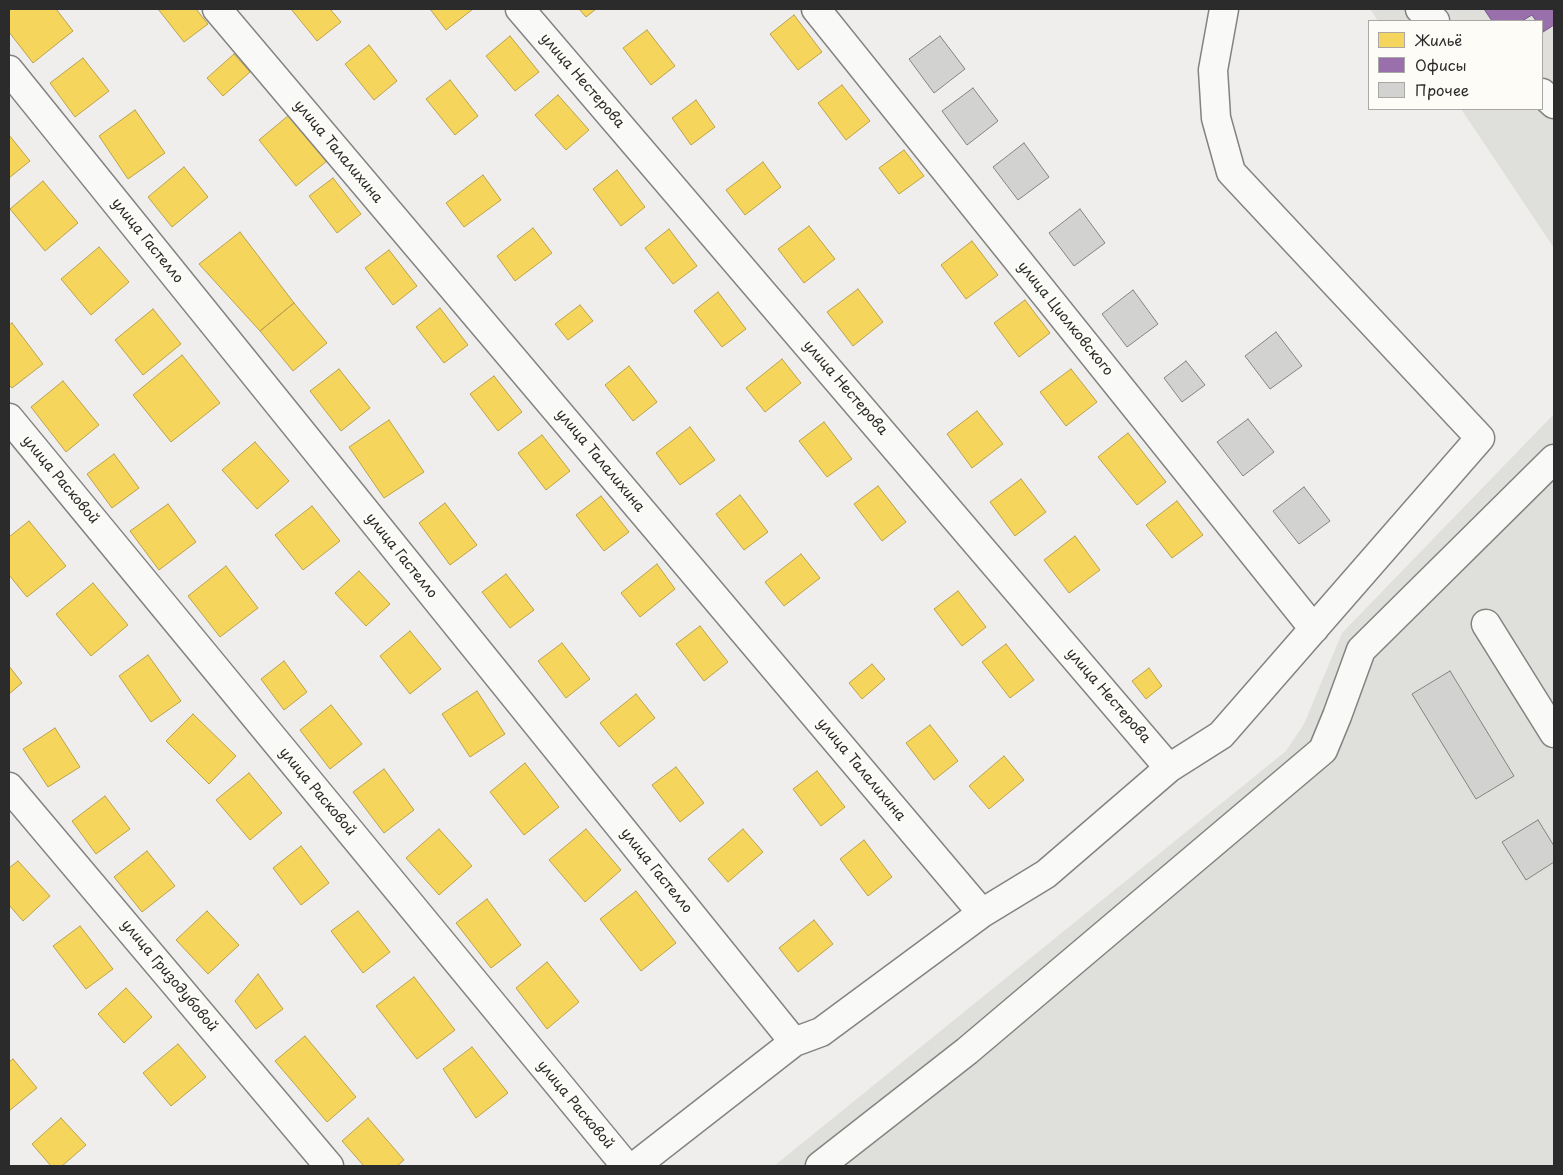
<!DOCTYPE html>
<meta charset="utf-8">
<style>
body{margin:0}
#map{position:relative;width:1563px;height:1175px;overflow:hidden;background:#efeeec;font-family:"Playpen Sans",sans-serif}
canvas{display:block}
.frame{position:absolute;inset:0;border:10px solid #2b2b2b;pointer-events:none}
.legend{position:absolute;left:1368px;top:20px;width:175px;height:90px;box-sizing:border-box;background:#fdfcf7;border:1px solid #a9a8a5;margin:0;padding:6px 9px;list-style:none;font-size:15px;color:#2b2b2b}
.legend li{display:flex;align-items:center;gap:10px;height:25px}
.legend b{width:25px;border:1px solid #a9a8a5}
</style>
<div id="map">
<canvas width="1563" height="1175"></canvas>
<div class="frame"></div>
<ul class="legend">
<li><b style="height:14px;background:#f6d55c"></b>Жильё</li>
<li><b style="height:14px;background:#9970ab"></b>Офисы</li>
<li><b style="height:14px;background:#d2d2d0"></b>Прочее</li>
</ul>
</div>
<script>
const context = document.querySelector('canvas').getContext('2d');
context.lineJoin = 'round';
function fillPath(path, color) { context.fillStyle = color; context.fill(path, 'evenodd'); }
const shape = rows => new Path2D(rows.map(r => 'M' + r).join(''));
function stroke(path, color, width, dash) { context.strokeStyle = color; context.lineWidth = width; context.lineCap = dash ? 'butt' : 'round'; context.setLineDash(dash || []); context.stroke(path); }
function drawText(font, color, halo, rows, align = 'center') {
  context.font = font + ' "Playpen Sans",sans-serif'; context.lineWidth = 5; context.setLineDash([]); context.textBaseline = 'middle'; context.strokeStyle = halo; context.fillStyle = color; for (const [text, x, y, turn = 0] of rows) {
    context.save(); context.translate(x, y); context.rotate((+turn || 0) * Math.PI / 180); context.textAlign = isNaN(turn) ? turn : align; if (halo) context.strokeText(text, 0, 0); context.fillText(text, 0, 0); context.restore();
  }
}
fillPath(shape([
 [1370,9,1554,9,1554,248,1461,109,1542,109,1542,21,1378,21],
 [1554,414,1554,1166,774,1166,1286,751,1304,724,1342,633]
]), '#dfdfdc');
const homes = shape([
 [9,9,56,9,73,31,33,63,9,32,9,9],
 [158,9,196,9,208,24,184,42,158,9],
 [291,9,330,9,341,22,317,41,291,9],
 [430,9,473,9,446,30,430,9],
 [579,9,596,9,586,17,579,9],
 [794,15,822,52,798,70,770,34,794,15],
 [647,30,675,66,651,85,623,48,647,30],
 [510,36,539,72,515,91,486,56,510,36],
 [369,45,397,81,374,100,345,64,369,45],
 [234,54,250,72,223,96,207,78,234,54],
 [83,58,109,91,75,117,50,83,83,58],
 [450,80,478,116,455,135,426,99,450,80],
 [842,85,870,121,846,140,818,103,842,85],
 [558,95,589,130,566,150,535,115,558,95],
 [696,100,715,127,691,145,672,118,696,100],
 [135,110,165,153,128,179,99,136,135,110],
 [289,115,327,161,296,186,259,140,289,115],
 [9,135,30,161,9,178,9,135],
 [904,150,924,176,899,194,879,168,904,150],
 [763,162,781,187,745,215,726,190,763,162],
 [184,167,208,197,172,227,148,197,184,167],
 [617,170,645,207,621,226,593,189,617,170],
 [483,175,501,200,464,227,446,203,483,175],
 [333,178,361,214,337,233,309,196,333,178],
 [43,181,78,223,45,251,10,209,43,181],
 [809,226,835,259,804,283,778,249,809,226],
 [533,228,552,253,515,281,497,256,533,228],
 [669,229,697,266,673,284,645,248,669,229],
 [240,232,294,303,260,331,199,264,240,232],
 [972,241,998,275,966,299,941,265,972,241],
 [99,247,129,282,91,315,61,279,99,247],
 [389,250,417,286,393,305,365,268,389,250],
 [858,289,883,322,853,346,827,312,858,289],
 [718,292,746,329,722,347,694,311,718,292],
 [1025,300,1050,333,1019,357,994,323,1025,300],
 [294,303,327,343,293,371,260,331,294,303],
 [580,305,593,321,568,340,555,324,580,305],
 [440,308,468,345,444,363,416,327,440,308],
 [153,309,181,344,143,375,115,340,153,309],
 [12,323,43,364,12,388,9,385,9,325,12,323],
 [182,355,220,403,171,442,133,395,182,355],
 [782,359,801,383,765,412,746,388,782,359],
 [629,366,657,402,633,421,605,385,629,366],
 [339,369,370,408,341,431,310,391,339,369],
 [1071,369,1097,402,1066,426,1040,392,1071,369],
 [494,376,522,412,498,431,470,394,494,376],
 [63,381,99,425,66,452,31,407,63,381],
 [977,411,1003,444,972,468,947,434,977,411],
 [389,420,424,472,384,498,349,447,389,420],
 [824,422,852,459,827,477,799,441,824,422],
 [690,427,715,460,680,485,656,453,690,427],
 [1128,433,1166,482,1137,505,1098,457,1128,433],
 [542,435,570,471,546,490,518,453,542,435],
 [255,442,289,481,257,509,222,470,255,442],
 [114,454,139,488,112,508,87,474,114,454],
 [1021,479,1046,512,1015,536,990,502,1021,479],
 [878,486,906,522,882,541,854,504,878,486],
 [740,495,768,532,744,550,716,514,740,495],
 [601,496,629,532,604,551,576,515,601,496],
 [1177,501,1203,535,1172,558,1146,525,1177,501],
 [445,503,477,545,450,565,419,523,445,503],
 [168,504,196,542,159,570,130,531,168,504],
 [312,506,340,541,303,570,275,535,312,506],
 [29,521,66,566,27,597,9,575,9,537,29,521],
 [1075,536,1100,570,1069,593,1044,560,1075,536],
 [801,554,820,578,784,606,765,582,801,554],
 [657,564,675,589,640,617,621,593,657,564],
 [226,566,258,608,220,637,188,596,226,566],
 [359,571,390,604,366,626,335,593,359,571],
 [506,574,534,610,510,628,482,592,506,574],
 [93,583,128,625,91,656,56,614,93,583],
 [958,591,986,627,962,646,934,609,958,591],
 [700,626,728,662,704,681,676,644,700,626],
 [410,631,441,669,410,694,380,656,410,631],
 [562,643,590,679,566,698,538,661,562,643],
 [1006,644,1034,680,1010,698,982,662,1006,644],
 [148,655,181,701,151,722,119,676,148,655],
 [284,661,307,692,284,710,261,679,284,661],
 [872,664,885,679,862,699,849,683,872,664],
 [9,666,22,683,9,694,9,666],
 [1149,668,1162,686,1146,699,1132,681,1149,668],
 [477,691,505,734,470,757,442,714,477,691],
 [636,694,655,718,619,747,600,723,636,694],
 [331,705,362,744,330,769,300,730,331,705],
 [193,714,236,756,209,784,166,741,193,714],
 [930,725,958,761,934,780,906,743,930,725],
 [55,728,80,767,48,787,23,749,55,728],
 [1004,756,1024,780,989,809,969,786,1004,756],
 [525,763,559,807,524,835,490,792,525,763],
 [676,767,704,803,680,822,652,785,676,767],
 [384,769,414,810,384,833,353,792,384,769],
 [817,771,845,807,821,826,793,789,817,771],
 [249,773,282,813,250,840,216,800,249,773],
 [105,796,130,829,96,854,72,821,105,796],
 [439,829,472,866,439,895,406,858,439,829],
 [586,829,621,870,585,902,549,860,586,829],
 [743,829,763,852,728,882,708,859,743,829],
 [864,840,892,877,868,896,840,859,864,840],
 [301,846,329,883,301,905,273,868,301,846],
 [147,851,175,886,142,912,114,877,147,851],
 [18,861,50,896,23,921,9,905,9,868,18,861],
 [636,891,676,943,641,971,600,919,636,891],
 [487,899,521,945,491,968,456,923,487,899],
 [207,911,239,945,208,974,176,940,207,911],
 [358,911,390,952,363,973,331,931,358,911],
 [814,920,833,944,798,972,779,948,814,920],
 [80,926,113,969,86,989,53,946,80,926],
 [547,962,579,1002,547,1029,516,988,547,962],
 [258,974,283,1009,256,1029,235,1001,258,974],
 [414,977,455,1030,417,1059,376,1006,414,977],
 [126,988,152,1017,124,1043,98,1014,126,988],
 [305,1036,356,1097,327,1122,275,1061,305,1036],
 [178,1044,206,1077,171,1106,143,1073,178,1044],
 [472,1047,508,1093,476,1118,443,1069,472,1047],
 [13,1059,37,1088,9,1111,9,1062,13,1059],
 [61,1118,86,1145,62,1166,51,1166,32,1144,61,1118],
 [368,1118,404,1160,397,1166,364,1166,342,1141,368,1118]
]);
fillPath(homes, '#f6d55c');
stroke(homes, '#b9a24d', 1);
const offices = shape([
 [1484,9,1554,9,1554,25,1543,32,1542,21,1536,21,1532,15,1522,21,1492,21,1484,9]
]);
fillPath(offices, '#9970ab');
stroke(offices, '#785b85', 1);
const building = shape([
 [940,36,965,69,934,93,909,59,940,36],
 [973,88,998,121,967,145,942,111,973,88],
 [1024,143,1049,177,1018,200,993,167,1024,143],
 [1080,209,1105,243,1074,266,1049,233,1080,209],
 [1133,290,1158,324,1127,347,1102,314,1133,290],
 [1276,332,1302,366,1270,389,1245,356,1276,332],
 [1186,361,1205,385,1182,402,1164,378,1186,361],
 [1248,419,1274,452,1243,476,1217,442,1248,419],
 [1304,487,1330,521,1299,544,1273,511,1304,487],
 [1450,671,1514,776,1476,799,1412,694,1450,671],
 [1538,820,1554,846,1554,862,1526,880,1502,842,1538,820]
]);
fillPath(building, '#d2d2d0');
stroke(building, '#838382', 1);
const minor = shape([
 [217,9,982,913],
 [520,9,1169,768],
 [816,9,1314,629],
 [1420,9,1435,21],
 [9,70,794,1042],
 [1542,93,1554,104],
 [9,418,626,1166],
 [1486,624,1554,733],
 [9,787,329,1166],
 [635,1166,794,1042,821,1032,982,913,1046,874,1169,768,1221,735,1480,438,1231,172,1216,118,1213,70,1224,9],
 [820,1166,967,1051,1323,750,1337,716,1361,650,1554,459]
]);
stroke(minor, '#838382', 31);
stroke(minor, '#f9f9f7', 28);
drawText('14px', '#2b2b2b', '#fdfcf7', [
 ["улица Нестерова",582,81,49],
 ["улица Талалихина",338,152,50],
 ["улица Гастелло",147,241,51],
 ["улица Циолковского",1065,319,51],
 ["улица Нестерова",845,388,49],
 ["улица Талалихина",600,461,50],
 ["улица Расковой",60,480,50],
 ["улица Гастелло",401,556,51],
 ["улица Нестерова",1108,696,49],
 ["улица Талалихина",861,770,50],
 ["улица Расковой",317,792,50],
 ["улица Гастелло",656,871,51],
 ["улица Гризодубовой",169,976,50],
 ["улица Расковой",575,1105,50]
]);
</script>
